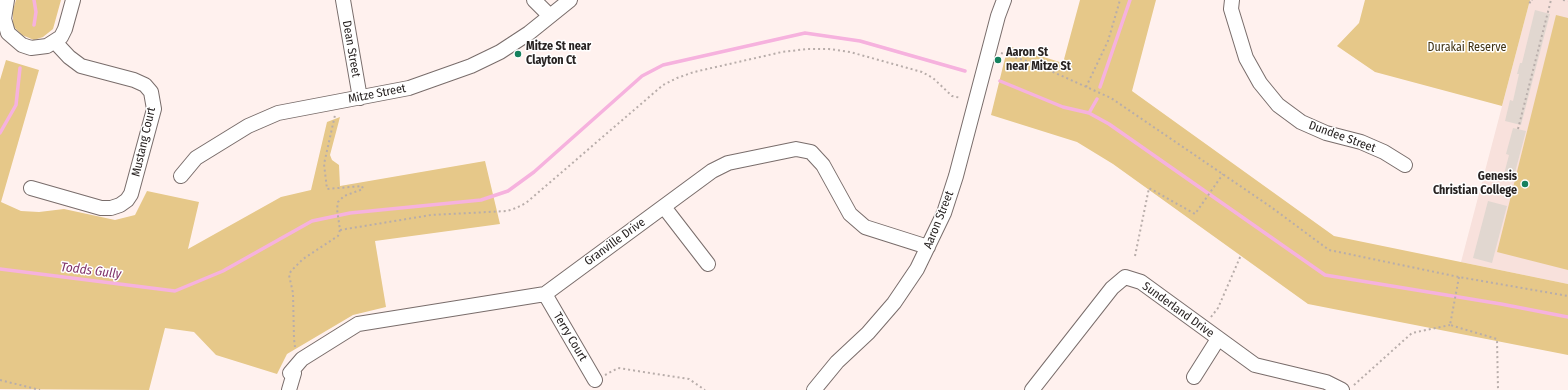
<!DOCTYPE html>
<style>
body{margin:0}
canvas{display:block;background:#fff1ee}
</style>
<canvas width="1568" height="390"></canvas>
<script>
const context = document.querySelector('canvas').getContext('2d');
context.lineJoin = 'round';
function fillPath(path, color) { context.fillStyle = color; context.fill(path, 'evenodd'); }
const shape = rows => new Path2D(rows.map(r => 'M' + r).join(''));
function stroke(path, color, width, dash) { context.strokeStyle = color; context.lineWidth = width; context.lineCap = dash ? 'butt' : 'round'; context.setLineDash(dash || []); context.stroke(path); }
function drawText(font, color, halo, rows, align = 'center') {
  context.font = font + ' "Fira Sans Condensed",sans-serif'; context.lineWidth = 3; context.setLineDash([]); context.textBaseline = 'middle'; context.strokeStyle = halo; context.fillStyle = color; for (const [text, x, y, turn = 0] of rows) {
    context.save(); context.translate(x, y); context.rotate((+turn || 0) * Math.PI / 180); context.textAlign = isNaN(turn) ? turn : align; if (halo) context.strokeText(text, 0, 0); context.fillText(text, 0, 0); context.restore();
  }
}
fillPath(shape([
 [1530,0,1568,0,1568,284,1461,262]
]), '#f8e1dc');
fillPath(shape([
 [16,0,61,0,53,29,43,37,34,40,22,35,13,26,13,10],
 [1080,0,1156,0,1132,91,1334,236,1568,284,1568,355,1308,304,1113,164,1077,142,991,115,1008,46,1063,63],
 [1365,0,1530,0,1502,106,1375,72,1337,46,1359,23],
 [1556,15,1568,18,1568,270,1497,252],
 [6,60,39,70,1,202,21,211,39,212,64,209,115,220,135,215,147,191,199,202,188,249,281,197,311,190,327,122,340,117,330,155,332,160,339,165,340,186,485,161,500,224,375,241,386,307,353,315,287,354,277,374,216,355,194,332,165,328,149,390,0,389,0,80]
]), '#e6c889');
stroke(shape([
 [34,25,36,12,34,0],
 [1000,81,1063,107,1089,113,1109,124,1325,275,1501,304,1568,317],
 [1100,87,1130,0],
 [1089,113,1097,99],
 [0,133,16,105,20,68],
 [0,269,175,291,223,271,312,221,350,213,481,200,508,191,534,172,642,76,663,65,805,33,860,41,965,71]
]), '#f6b2de', 3.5);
fillPath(shape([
 [1535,10,1550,14,1521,125,1505,121,1510,100,1513,101,1519,74,1517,74,1520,63,1522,63],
 [1513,128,1526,131,1513,180,1503,178,1509,155,1506,154],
 [1488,201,1507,206,1492,263,1473,258]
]), '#e1d7d0');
const minor = shape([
 [7,0,4,19,8,33,22,45,31,48,47,46,61,37,65,29,73,0],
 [343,0,360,98],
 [534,0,550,16],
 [1232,0,1231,9,1246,58,1260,83,1278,105,1301,122,1326,133,1361,142,1384,152,1405,165],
 [181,176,196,158,248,126,278,113,409,88,471,66,500,52,529,33,570,0],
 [31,188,101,208,111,208,120,205,127,200,131,194,154,109,151,92,145,85,134,80,81,66,69,57,55,42],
 [664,207,708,264],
 [545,294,595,380],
 [1194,377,1218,339],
 [289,390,294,373,290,373,302,359,358,324,545,294,712,171,728,163,796,149,811,152,823,165,850,214,865,227,928,247],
 [814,390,837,362,868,333,894,303,917,269,944,213,956,176,998,16,1004,0],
 [1032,390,1112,288,1125,277,1141,282,1255,365,1326,382,1342,390]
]);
stroke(minor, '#796d6b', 16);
stroke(shape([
 [1563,0,1568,1],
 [1529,2,1531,3,1532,0],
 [1001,53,1033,63,1111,98,1271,207,1329,250,1459,277,1568,296],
 [1086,87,1108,41,1120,0],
 [1518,129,1551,0],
 [340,230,431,215,507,211,516,208,526,203,663,85,677,78,694,72,782,52,807,49,829,49,850,52,922,72,933,78,952,96,961,98],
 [1135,256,1149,188,1195,214,1223,174],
 [1459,277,1450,325,1497,339,1498,390],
 [1211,317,1218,308,1241,255],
 [295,347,294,339,293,293,289,275,291,271,303,259,338,236,340,230,337,209,338,202,344,196,363,189,362,186,327,189,324,164,335,115],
 [605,375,618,368,689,379,705,390],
 [0,380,40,390],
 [1354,385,1412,333,1450,325]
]), '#b8adaa', 2, [2, 3]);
stroke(minor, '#fff', 14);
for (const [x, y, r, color] of [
 [518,54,4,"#16815e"],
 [998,60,4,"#16815e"],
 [1525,184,4,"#16815e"]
]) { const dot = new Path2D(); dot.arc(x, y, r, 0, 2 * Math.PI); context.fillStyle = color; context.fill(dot); stroke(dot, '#fff', 1.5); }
drawText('bold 12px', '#282322', '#fff', [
 ["Mitze St near",526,47],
 ["Clayton Ct",526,61],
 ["Aaron St",1006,53],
 ["near Mitze St",1006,67],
 ["Genesis",1517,177,"right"],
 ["Christian College",1517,191,"right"]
], 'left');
drawText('12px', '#403313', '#fff', [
 ["Durakai Reserve",1467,48]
]);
drawText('12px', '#282322', '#fff', [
 ["Dean Street",351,49,80],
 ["Mitze Street",377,94,-11],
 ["Dundee Street",1342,137,20],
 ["Mustang Court",144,142,-77],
 ["Aaron Street",939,220,-68],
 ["Granville Drive",615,242,-36],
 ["Sunderland Drive",1178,310,36],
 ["Terry Court",570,337,59]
]);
drawText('italic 13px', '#80336a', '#fff', [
 ["Todds Gully",91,271,7]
]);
</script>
